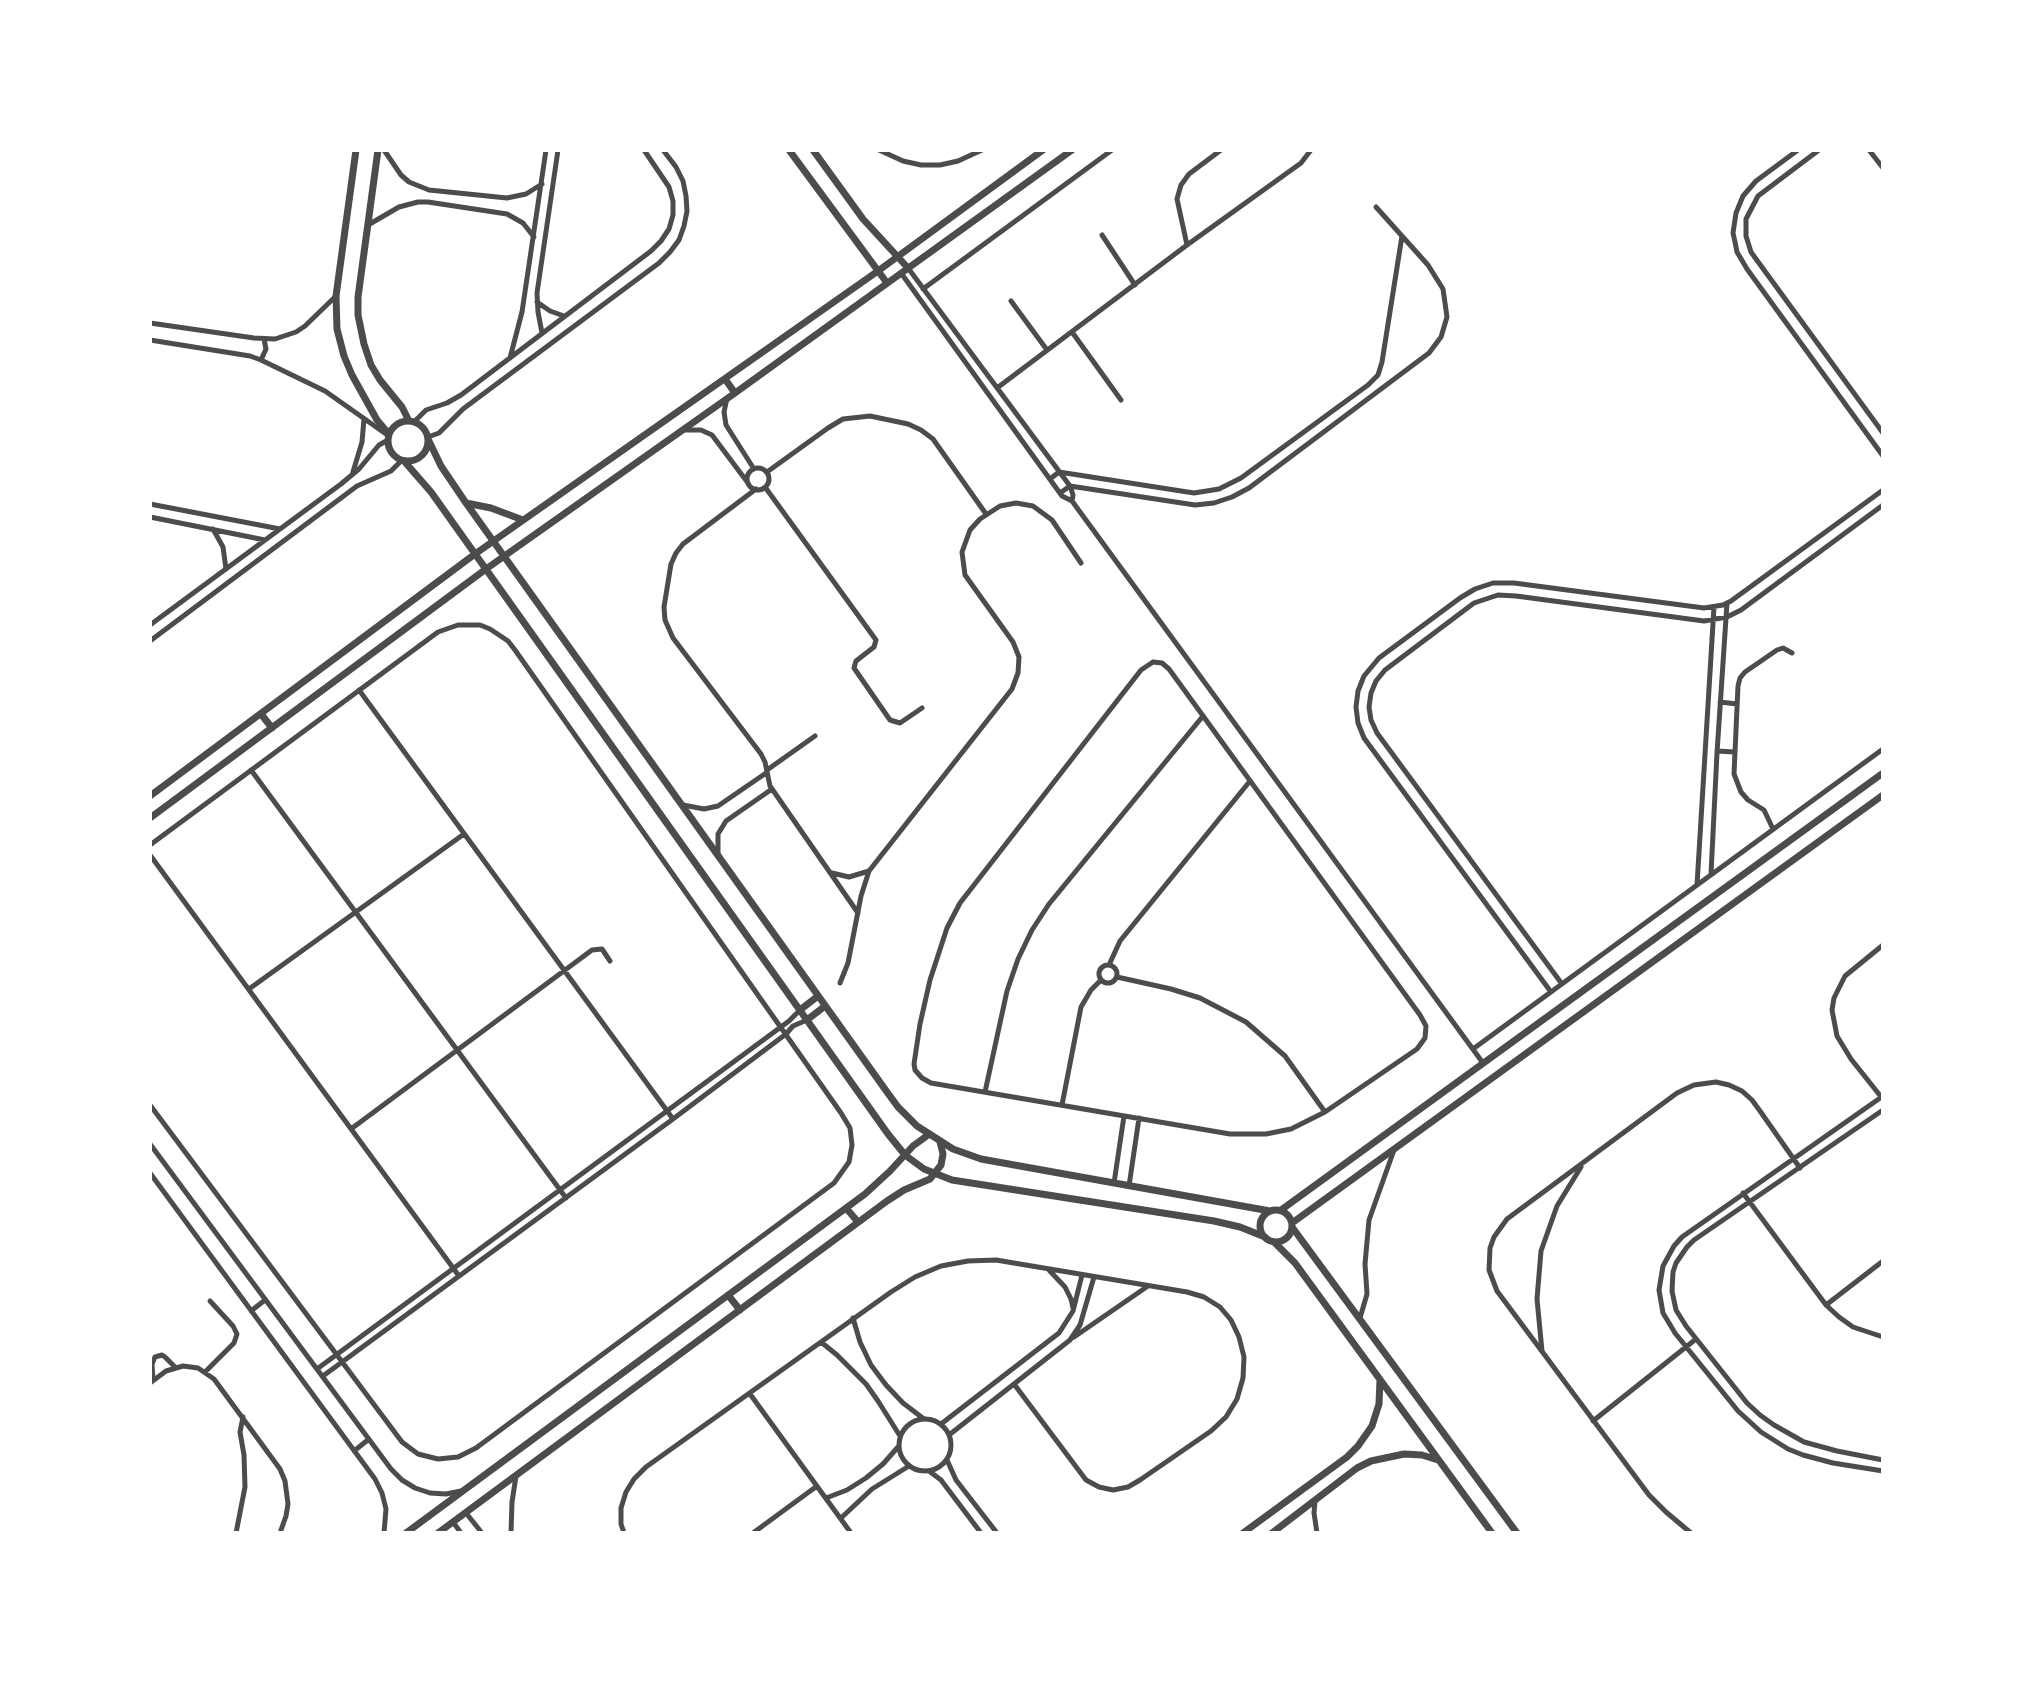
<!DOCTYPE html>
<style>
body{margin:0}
#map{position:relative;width:2033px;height:1683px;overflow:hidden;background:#fff;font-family:"DM Sans",sans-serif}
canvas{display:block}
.frame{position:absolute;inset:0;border:152px solid #fff;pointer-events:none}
</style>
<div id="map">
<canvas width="2033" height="1683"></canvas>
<div class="frame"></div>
</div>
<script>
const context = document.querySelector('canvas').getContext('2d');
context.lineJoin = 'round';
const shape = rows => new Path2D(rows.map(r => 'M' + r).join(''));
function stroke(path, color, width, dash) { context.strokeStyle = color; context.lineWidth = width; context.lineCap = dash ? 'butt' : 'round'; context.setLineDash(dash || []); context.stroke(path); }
stroke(shape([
 [384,150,401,175,409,182,429,190,507,198,526,194,542,184],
 [879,150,903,161,921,165,940,165,958,161,982,150],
 [1798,150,1756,181,1743,196,1736,213,1733,233,1735,242,1737,252,1747,269,1883,456],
 [1819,150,1758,196,1746,219,1746,236,1751,252,1756,259,1883,433],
 [1869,150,1883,168],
 [368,225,399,207,418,202,428,202,507,214,523,223,534,237],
 [1102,235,1135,285],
 [1187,245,1177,199,1181,185,1189,174,1221,150],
 [908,268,1070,486,1073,495,1072,501],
 [901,273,1062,496,1072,501,1483,1063],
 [923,289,1112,150],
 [1011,301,1047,350],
 [537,302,550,311,564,316],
 [150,323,254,338,275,339,296,332,305,326,336,296],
 [1072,332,1121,400],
 [542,333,538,312,537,293,558,150],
 [150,340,250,356,261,360,325,391,386,434],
 [510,358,522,312,546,150],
 [261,360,266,349,264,339],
 [997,388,1187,245,1301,163,1311,150],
 [727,398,724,412,726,425,754,469],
 [414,422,426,410,447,403,461,395,651,251,661,241,669,229,673,215,673,201,669,187,644,150],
 [684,430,701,430,712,435,748,483],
 [428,437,439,433,463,409,659,263,670,252,679,240,684,226,687,211,686,196,683,181,676,167,663,150],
 '747 479a11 11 0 1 1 22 0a11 11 0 1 1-22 0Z',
 [353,472,362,442,364,419],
 [767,472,828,428,843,419,870,416,908,424,921,430,933,439,986,514],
 [1050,479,1059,472,1194,493,1219,489,1241,478,1368,385,1378,375,1382,362,1402,236],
 [765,487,876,640,874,647,856,661,854,668,890,720,900,723,922,708],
 [756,489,683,544,676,553,671,564,664,607,665,620,673,638,761,754,765,762,770,786,858,913],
 [1060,493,1070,486,1195,505,1214,503,1232,497,1249,488,1429,353,1441,337,1447,317,1443,289,1428,265,1376,207],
 [150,504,280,529],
 [150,517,265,540],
 [213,529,223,547,226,569],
 [150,625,341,484,359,469,379,445,388,440],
 [150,641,357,486,391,471,402,460],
 [1153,662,1162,663,1169,669,1420,1015,1426,1026,1425,1038,1417,1049,1325,1112,1291,1129,1266,1134,1230,1134,931,1083,922,1078,915,1070,914,1064,920,1024,930,980,947,928,960,903,1141,670,1153,662],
 [359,690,673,1119],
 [1720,702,1737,704],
 [1717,751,1734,752],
 [251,770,566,1198],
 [767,770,815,736],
 [683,805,704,809,718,806,766,773],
 [1773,829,1764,810,1748,800,1741,792,1734,774,1738,686,1740,678,1745,672,1777,650,1783,648,1792,653],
 [150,845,438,632,458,625,480,625,490,629,508,641,515,650,841,1113,850,1128,852,1145,849,1162,834,1183,476,1448,458,1457,438,1459,418,1454,402,1442,150,1105],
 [150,855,459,1276],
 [718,855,718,834,726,821,772,789],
 [832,873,849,877,869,871],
 [1711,874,1717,753,1727,603],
 [1697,885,1714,607],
 '1099 974a9 9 0 1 1 18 0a9 9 0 1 1-18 0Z',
 [1109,965,1120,941,1250,781],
 [1117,977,1171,989,1200,998,1246,1022,1285,1056,1325,1112],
 [840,983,848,963,861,896,869,871,1012,689,1018,673,1019,657,1013,642,965,575,962,552,970,530,980,519,1000,506,1016,503,1033,506,1052,520,1081,563],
 [1562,984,1377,733,1371,720,1369,707,1371,693,1376,681,1385,670,1474,603,1498,595,1516,596,1704,621,1727,617,1741,610,1883,505],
 [249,989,464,834],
 [1551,992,1364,738,1358,723,1356,707,1358,691,1364,676,1379,658,1460,598,1475,589,1493,583,1514,583,1704,608,1723,605,1731,601,1883,490],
 [1473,1049,1883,749],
 [985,1092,1007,991,1018,959,1032,930,1049,904,1203,716],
 [1883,1096,1682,1237,1674,1246,1663,1266,1659,1290,1663,1313,1675,1333,1738,1411,1761,1432,1788,1449,1803,1455,1833,1463,1883,1471],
 [1882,1098,1851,1059,1837,1036,1832,1010,1834,998,1845,976,1883,945],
 [1062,1105,1081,1007,1091,990,1101,980],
 [1883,1110,1694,1240,1687,1247,1676,1263,1673,1272,1672,1291,1676,1310,1686,1326,1747,1403,1760,1415,1774,1425,1804,1442,1837,1451,1883,1460],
 [351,1129,592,950,602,949,610,961],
 [150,1144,391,1469,402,1480,415,1488,430,1493,446,1494,461,1491],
 [150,1173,375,1479,382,1493,386,1509,384,1533],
 [1114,1183,1124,1116],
 [1129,1186,1139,1118],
 [1743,1193,1826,1305,1839,1317,1853,1327,1883,1337],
 [1048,1269,1065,1287,1071,1299,1073,1308],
 [1826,1305,1883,1261],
 [251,1311,265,1300],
 [853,1318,860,1342,871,1365,886,1385,903,1403,924,1419],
 [1360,1318,1367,1294,1365,1264,1369,1220,1394,1150],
 [1074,1337,1148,1286],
 [821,1342,837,1355,866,1384,878,1401,900,1436],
 [1542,1351,1537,1299,1541,1251,1557,1206,1581,1167],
 [317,1369,789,1021,800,1010],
 [205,1372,234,1343,237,1334,233,1326,210,1301],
 [323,1376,673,1119,786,1034,793,1026,807,1020],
 [153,1380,152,1364,155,1357,162,1355,165,1357,175,1367],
 [150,1383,166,1371,183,1366,198,1368,214,1379,280,1469,285,1481,288,1504,286,1516,280,1533],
 [750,1394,851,1533],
 '899 1445a26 26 0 1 1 52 0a26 26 0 1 1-52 0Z',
 [1593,1421,1696,1339],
 [941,1424,1059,1333,1073,1311,1082,1275],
 [949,1435,1070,1340,1080,1325,1094,1277],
 [354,1451,369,1439],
 [947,1460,956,1480,997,1533],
 [929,1471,941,1480,981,1533],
 [826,1498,847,1490,866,1478,883,1464,898,1447],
 [1315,1501,1314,1513,1317,1533],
 [466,1513,482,1533],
 [841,1518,872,1489,909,1466],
 [453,1522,461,1533],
 [236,1533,245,1487,244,1455,240,1432,243,1417],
 [511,1533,512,1502,516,1476],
 [624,1533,621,1524,621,1508,626,1492,634,1479,646,1467,891,1292,915,1277,941,1266,968,1261,996,1260,1187,1292,1204,1297,1220,1307,1231,1320,1239,1337,1244,1357,1243,1378,1237,1399,1226,1417,1211,1431,1140,1480,1128,1487,1113,1490,1099,1487,1086,1480,1014,1384],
 [753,1533,817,1486],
 [1691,1533,1666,1512,1649,1495,1497,1291,1489,1270,1490,1248,1494,1237,1507,1219,1677,1093,1694,1085,1716,1082,1729,1085,1742,1091,1752,1100,1760,1111,1800,1168]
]), '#4c4c4c', 5);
stroke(shape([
 [356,150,336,296,337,329,344,356,352,375,377,420,389,434],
 [378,150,358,297,358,315,364,344,371,365,380,380,402,407,409,421],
 [789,150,887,283],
 [813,150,863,219,908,268],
 [725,379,735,393],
 '388 441a20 20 0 1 1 40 0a20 20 0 1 1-40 0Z',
 [428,439,441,466,466,503,887,1092,898,1107,917,1126,953,1149,981,1159,1270,1211],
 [404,461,431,492,888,1134,905,1155,924,1169,952,1180,1214,1221,1240,1227,1265,1237],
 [466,503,491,508,523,520],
 [261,714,272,728],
 [150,796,475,554,878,271,1043,150],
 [150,818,486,569,735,393,1072,150],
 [800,1010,818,996],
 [807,1020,825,1006],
 [846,1208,858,1222],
 '1260 1226a16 16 0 1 1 32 0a16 16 0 1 1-32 0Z',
 [1281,1210,1883,773],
 [1292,1223,1883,795],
 [1292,1227,1517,1533],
 [1274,1242,1295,1263,1492,1533],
 [728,1295,740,1310],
 [406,1533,865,1194,890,1171,913,1146,928,1135],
 [438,1533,887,1201,904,1190,930,1179,941,1165,943,1154,940,1142],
 [1243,1533,1347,1457,1358,1446,1372,1426,1379,1404,1380,1380],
 [1272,1533,1357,1468,1371,1461,1404,1454,1422,1455,1438,1460]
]), '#4c4c4c', 7);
</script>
